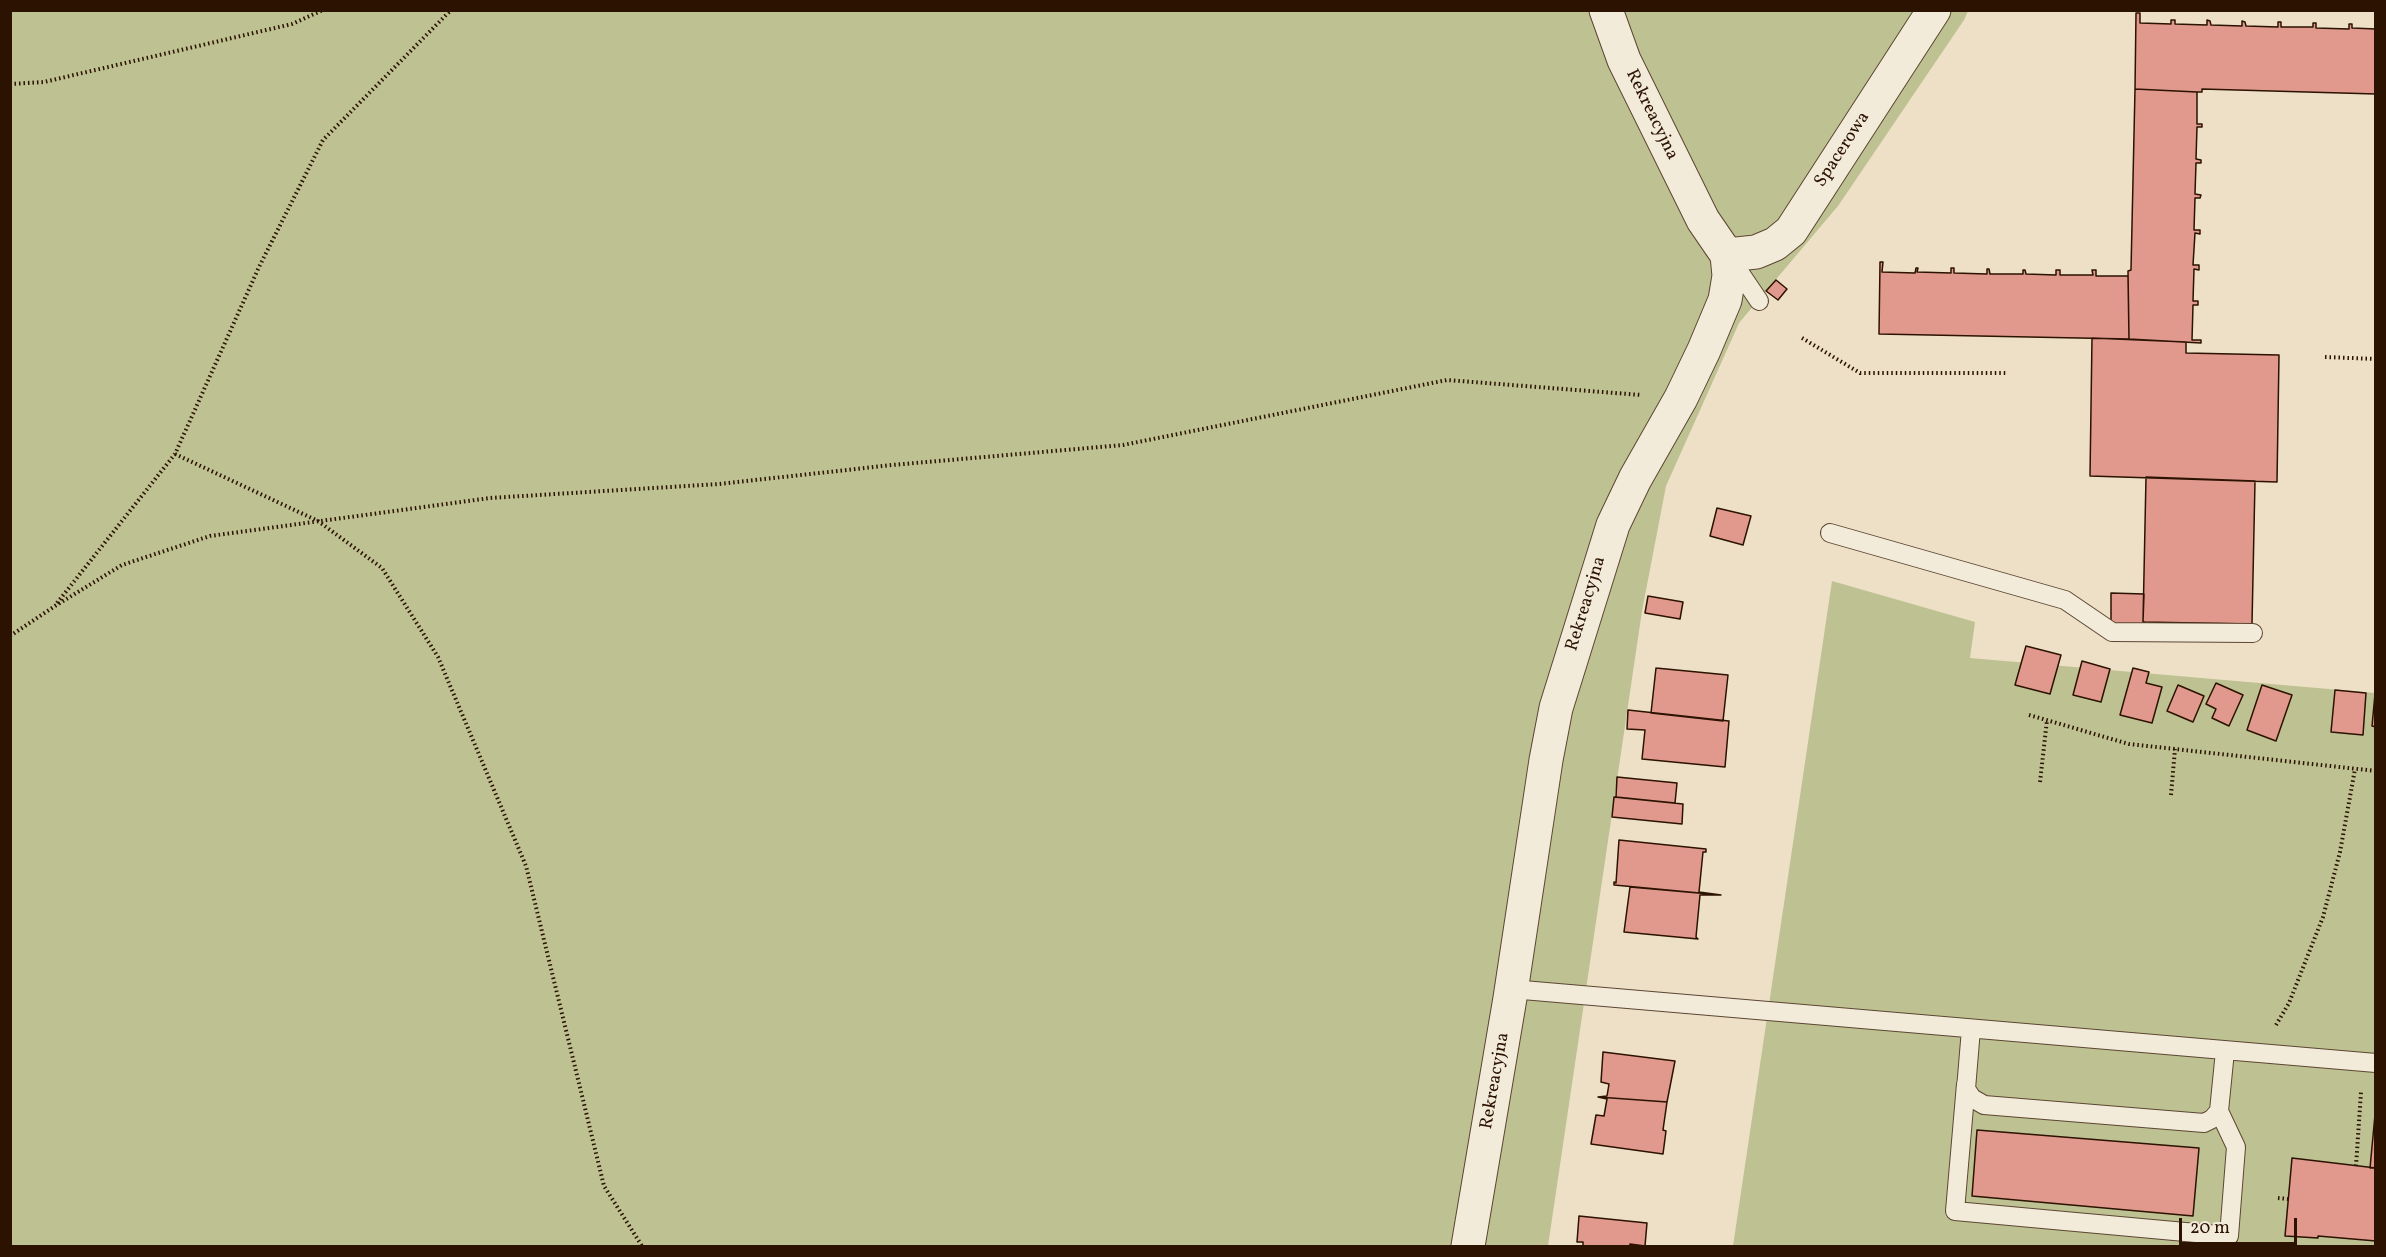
<!DOCTYPE html>
<style>
body{margin:0}
#map{position:relative;width:2386px;height:1257px;overflow:hidden;background:#ede0c6;font-family:Vollkorn,serif}
canvas{display:block}
.frame{position:absolute;inset:0;border:12px solid #2b1201;pointer-events:none}
.scale{position:absolute;left:2179px;top:1218px;width:118px;height:27px;box-sizing:border-box;border:3px solid #2b1201;border-top:0;padding-left:8px;font-size:18px;line-height:21px;white-space:nowrap;color:#2b1201;-webkit-text-stroke:4px #f3ebda;paint-order:stroke}
</style>
<div id="map">
<canvas width="2386" height="1257"></canvas>
<div class="frame"></div>
<div class="scale">20 m</div>
</div>
<script>
const context = document.querySelector('canvas').getContext('2d');
context.lineJoin = 'round';
function fillPath(path, color) { context.fillStyle = color; context.fill(path, 'evenodd'); }
const shape = rows => new Path2D(rows.map(r => 'M' + r).join(''));
function stroke(path, color, width, dash) { context.strokeStyle = color; context.lineWidth = width; context.lineCap = dash ? 'butt' : 'round'; context.setLineDash(dash || []); context.stroke(path); }
function drawText(font, color, halo, rows, align = 'center') {
  context.font = font + ' Vollkorn,serif'; context.lineWidth = 4.5; context.setLineDash([]); context.textBaseline = 'middle'; context.strokeStyle = halo; context.fillStyle = color; for (const [text, x, y, turn = 0] of rows) {
    context.save(); context.translate(x, y); context.rotate((+turn || 0) * Math.PI / 180); context.textAlign = isNaN(turn) ? turn : align; if (halo) context.strokeText(text, 0, 0); context.fillText(text, 0, 0); context.restore();
  }
}
fillPath(shape([
 [10,11,1968,11,1964,20,1838,206,1739,323,1666,486,1642,611,1548,1246,11,1246],
 [1832,581,1975,622,1970,658,2375,693,2375,1246,1733,1246]
]), '#bec191');
const building = shape([
 [2136,13,2140,13,2140,23,2171,24,2171,20,2175,20,2175,24,2207,25,2207,20,2210,21,2211,25,2242,26,2242,21,2245,22,2246,26,2278,27,2278,22,2281,22,2281,27,2313,27,2313,23,2316,23,2316,28,2349,29,2349,24,2352,24,2352,28,2376,29,2376,94,2202,89,2202,92,2197,92,2135,89,2136,13],
 [2135,89,2197,92,2197,124,2202,124,2202,127,2197,127,2196,159,2201,160,2201,163,2196,163,2195,194,2201,195,2200,198,2195,198,2194,230,2200,230,2200,234,2195,233,2193,265,2199,265,2199,270,2194,269,2193,301,2198,301,2198,305,2193,305,2192,340,2201,340,2201,343,2129,339,2128,271,2131,270,2135,89],
 [1880,262,1883,262,1882,272,1915,273,1916,268,1918,268,1917,272,1951,273,1951,268,1954,268,1954,273,1987,274,1987,269,1989,269,1990,274,2023,274,2023,270,2025,270,2026,274,2056,275,2056,270,2060,270,2060,275,2093,275,2092,270,2096,270,2096,276,2128,276,2129,339,1879,334,1880,262],
 [1776,280,1787,289,1778,300,1766,291,1776,280],
 [2092,338,2186,342,2186,353,2279,355,2277,482,2090,476,2092,338],
 [2146,477,2255,481,2252,624,2143,622,2146,477],
 [1717,508,1751,516,1743,545,1710,536,1717,508],
 [2111,593,2144,594,2143,622,2145,622,2145,626,2111,626,2111,593],
 [1648,596,1683,602,1680,619,1645,613,1648,596],
 [2026,646,2061,655,2050,694,2015,685,2026,646],
 [2082,661,2110,669,2101,702,2073,695,2082,661],
 [1656,668,1728,675,1723,721,1651,713,1656,668],
 [2133,668,2149,672,2146,683,2162,687,2152,723,2120,715,2133,668],
 [2216,683,2243,695,2229,726,2212,718,2216,709,2206,704,2216,683],
 [2178,685,2204,696,2193,722,2167,711,2178,685],
 [2262,685,2292,695,2276,741,2247,730,2262,685],
 [2335,690,2366,693,2363,735,2331,732,2335,690],
 [2375,694,2376,694,2376,727,2372,726,2375,694],
 [1628,710,1729,721,1725,767,1642,759,1645,730,1627,729,1628,710],
 [1617,777,1677,783,1675,803,1616,797,1617,777],
 [1614,797,1683,804,1682,824,1612,817,1614,797],
 [1619,840,1706,849,1706,852,1703,852,1699,892,1721,895,1614,885,1614,882,1616,883,1619,840],
 [1630,887,1721,895,1700,895,1696,937,1698,939,1624,932,1630,887],
 [1603,1052,1675,1061,1667,1102,1598,1097,1607,1096,1609,1084,1601,1082,1603,1052],
 [1598,1097,1667,1102,1663,1130,1666,1131,1663,1154,1591,1144,1596,1115,1604,1116,1607,1099,1598,1097],
 [2376,1104,2376,1168,2370,1168,2376,1104],
 [1977,1130,2199,1148,2193,1216,1972,1196,1977,1130],
 [2292,1158,2376,1168,2376,1241,2318,1236,2318,1238,2285,1236,2292,1158],
 [1579,1216,1647,1223,1645,1246,1630,1244,1630,1246,1583,1246,1583,1242,1577,1242,1579,1216]
]);
fillPath(building, '#e0998c');
stroke(building, '#2b1201', 1.5);
const service = shape([
 [1732,261,1759,301],
 [1830,533,2065,600,2112,632,2253,633],
 [1511,989,2376,1063],
 [1971,1029,1966,1089,1972,1098,1984,1105,2204,1123,2212,1119,2219,1111,2225,1051],
 [1966,1084,1955,1211,2229,1236,2236,1147,2219,1111]
]);
const minor = shape([
 [1727,255,1756,252,1775,244,1791,231,1934,10],
 [1468,1246,1510,998,1546,760,1556,708,1613,525,1635,479,1681,398,1704,350,1725,300,1729,276,1727,255,1703,220,1624,60,1606,10]
]);
stroke(service, '#5c4632', 20);
stroke(minor, '#5c4632', 35);
stroke(shape([
 [10,84,44,82,292,24,323,10],
 [1802,338,1860,373,2008,373],
 [2325,357,2376,359],
 [175,454,318,521,382,568,438,657,526,866,604,1186,642,1246],
 [57,603,175,454,259,267,323,140,451,10],
 [10,636,55,606,122,565,210,536,490,498,719,484,892,465,1123,445,1447,380,1641,395],
 [2029,715,2129,744,2376,771],
 [2040,782,2047,720],
 [2171,795,2175,749],
 [2276,1025,2289,1003,2323,917,2340,852,2355,769],
 [2356,1166,2361,1092],
 [2278,1198,2288,1199]
]), '#2b1201', 4, [1.5, 3]);
stroke(service, '#f3ebda', 18);
stroke(minor, '#f3ebda', 33);
drawText('18px', '#2b1201', '#f3ebda', [
 ["Rekreacyjna",1651,115,64],
 ["Spacerowa",1843,150,-57],
 ["Rekreacyjna",1587,604,-73],
 ["Rekreacyjna",1496,1081,-80]
]);
</script>
